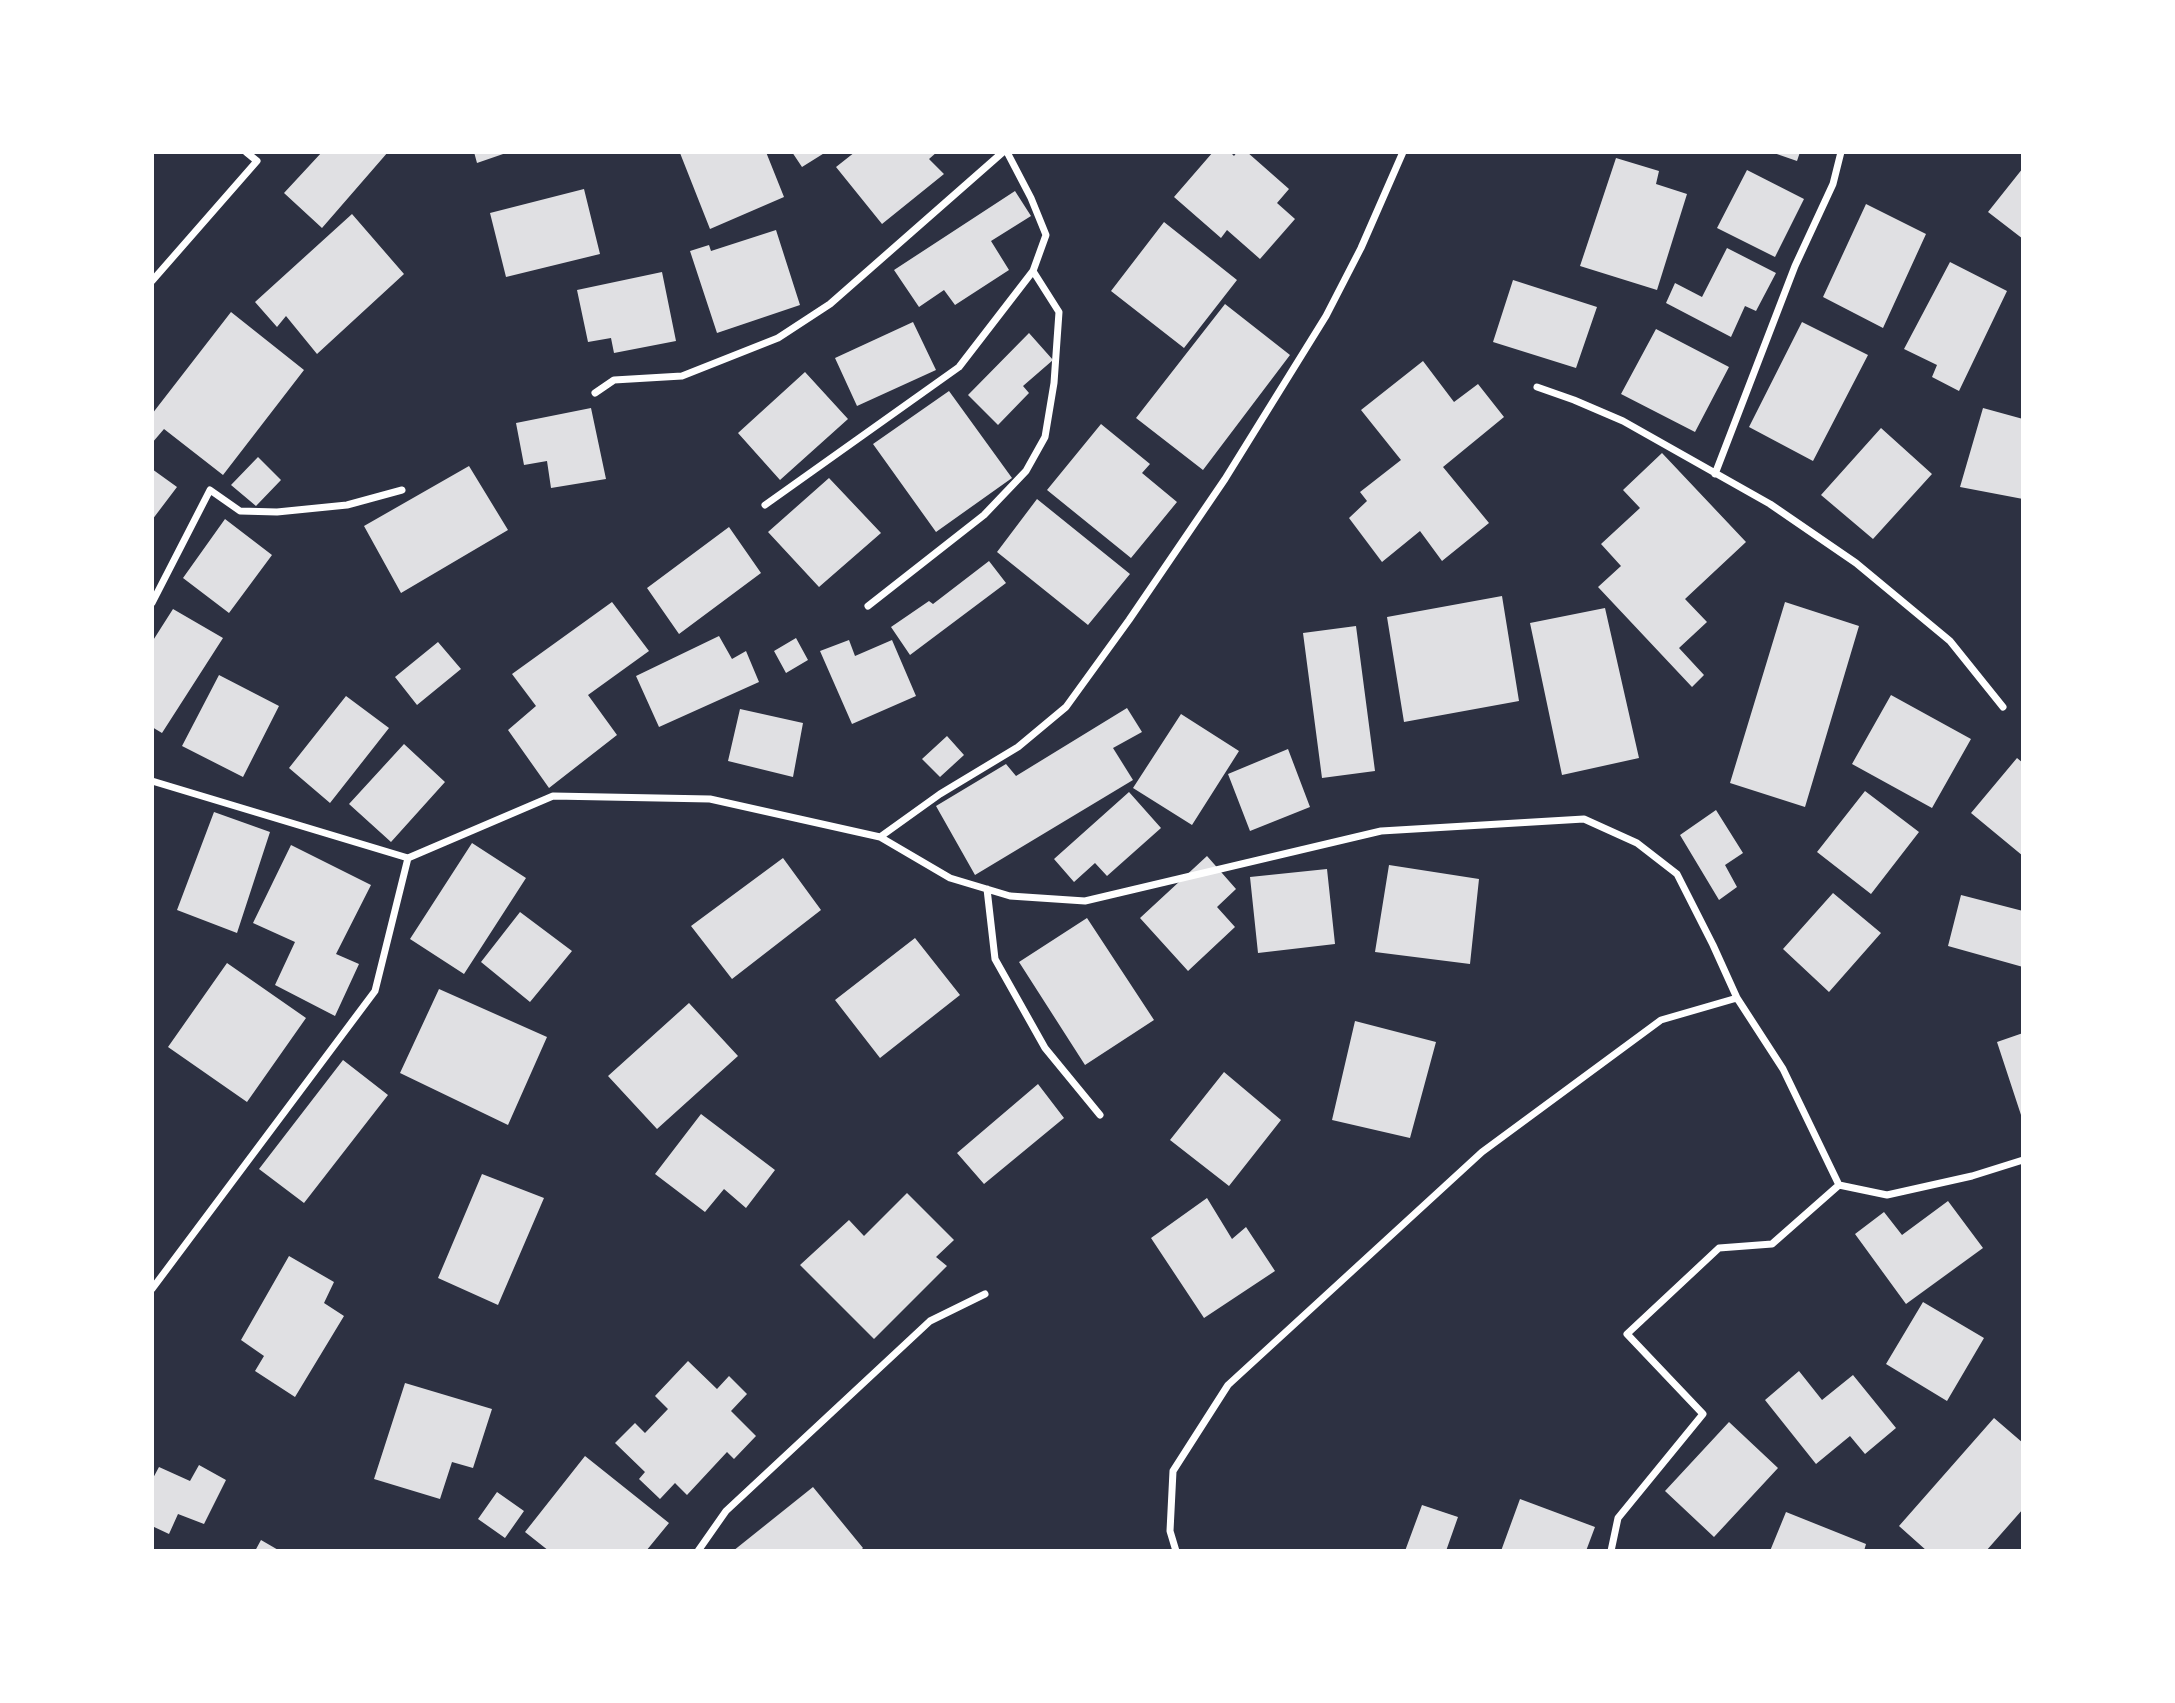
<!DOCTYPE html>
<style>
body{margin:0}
#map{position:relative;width:2175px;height:1703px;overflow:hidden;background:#2d3142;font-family:Cabin,sans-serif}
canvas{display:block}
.frame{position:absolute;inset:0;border:154px solid #fff;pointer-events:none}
</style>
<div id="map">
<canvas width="2175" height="1703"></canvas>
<div class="frame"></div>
</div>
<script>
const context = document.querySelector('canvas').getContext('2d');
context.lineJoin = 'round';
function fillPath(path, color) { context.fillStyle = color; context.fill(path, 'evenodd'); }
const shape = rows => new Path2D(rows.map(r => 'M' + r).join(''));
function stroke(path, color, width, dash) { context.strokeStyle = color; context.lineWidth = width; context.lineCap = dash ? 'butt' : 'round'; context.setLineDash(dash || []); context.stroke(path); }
fillPath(shape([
 [322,152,388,152,322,228,284,193],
 [474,152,506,152,506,153,477,163],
 [683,152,766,152,784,197,710,229,680,153],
 [792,152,826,152,802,167],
 [855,152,937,152,929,159,944,174,882,224,836,167],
 [1213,152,1230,152,1234,156,1237,152,1247,152,1289,189,1277,203,1295,219,1260,259,1227,230,1221,238,1174,197],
 [1771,152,1800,152,1797,161],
 [1616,158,1659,171,1656,184,1687,194,1657,290,1580,266],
 [2023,168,2023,239,1988,212],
 [1747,170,1804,199,1775,257,1717,228],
 [584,189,600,254,506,277,490,213],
 [1015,191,1031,216,991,241,1009,270,955,305,944,290,919,307,894,270],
 [1866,204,1926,234,1883,328,1823,297],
 [352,214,404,274,317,354,286,316,277,327,255,302],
 [1164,222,1237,280,1184,348,1111,291],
 [776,230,800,305,717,333,690,251,709,245,711,251],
 [1727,248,1776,273,1756,311,1745,306,1731,337,1666,303,1675,283,1702,297],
 [1950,262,2007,291,1959,391,1932,377,1937,365,1904,349],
 [662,272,676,341,614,353,611,338,588,342,577,290],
 [1513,280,1597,307,1576,368,1493,342],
 [1225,304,1290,355,1203,470,1136,418],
 [231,312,304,370,223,475,164,429,152,443,152,414],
 [913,322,936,370,857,406,835,358],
 [1802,322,1868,355,1813,461,1749,427],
 [1656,329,1729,367,1695,432,1621,394],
 [1029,333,1053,360,1023,386,1029,393,998,425,968,395],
 [1423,361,1454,402,1478,384,1504,417,1443,467,1489,523,1442,561,1420,531,1382,562,1349,518,1367,501,1360,492,1401,460,1361,410],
 [805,372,848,419,780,480,738,433],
 [949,391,1012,478,936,532,873,444],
 [591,408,606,479,551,488,547,461,524,465,516,423],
 [1983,408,2023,419,2023,499,1960,487],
 [1101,424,1150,464,1142,473,1177,502,1131,558,1047,490],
 [1881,428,1932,474,1873,539,1821,495],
 [1662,453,1746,542,1685,599,1707,622,1679,648,1704,675,1692,687,1598,587,1621,566,1601,544,1640,508,1623,490],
 [258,457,281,480,256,506,231,485],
 [469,466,508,530,401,593,364,526],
 [152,469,177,487,152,520],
 [829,478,881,533,819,587,768,532],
 [1037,499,1130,574,1088,625,997,552],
 [225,519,272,555,229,613,183,578],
 [729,527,761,573,679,634,647,588],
 [989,561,1006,583,910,655,891,627,929,601,933,604],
 [1502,596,1519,701,1404,722,1387,617],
 [612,602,649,651,588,695,617,735,549,788,508,730,536,706,512,674],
 [1785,602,1859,626,1805,807,1730,783],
 [1605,608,1639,758,1562,775,1530,623],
 [173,609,223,638,162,733,152,727,152,642],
 [1356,626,1375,771,1322,778,1303,633],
 [719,636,732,659,746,651,759,682,659,727,636,676],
 [796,638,808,660,786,673,774,651],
 [849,640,855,656,892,640,916,696,852,724,820,651],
 [438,642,461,669,417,705,395,677],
 [219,675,279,706,243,777,182,746],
 [1891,695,1971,739,1932,808,1852,764],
 [346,696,389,728,330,803,289,768],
 [1127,708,1142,732,1113,748,1133,780,975,875,936,806,1006,764,1016,776],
 [740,709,803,723,793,777,728,761],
 [1181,714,1239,751,1192,825,1133,788],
 [947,736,964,755,940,777,922,759],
 [404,744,445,782,391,842,349,804],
 [1288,749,1310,807,1250,831,1228,774],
 [2017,758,2023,763,2023,856,1971,813],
 [1865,791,1919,832,1871,894,1817,852],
 [1129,792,1161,828,1107,876,1095,863,1074,882,1054,859],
 [1716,810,1743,853,1725,865,1737,887,1719,900,1680,835],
 [214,812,270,832,237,933,177,910],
 [472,843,526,878,464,974,410,939],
 [291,845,371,885,336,954,359,964,335,1016,275,985,295,942,253,923],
 [1207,856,1236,889,1217,907,1235,927,1188,971,1140,918],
 [783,858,821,910,732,979,691,926],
 [1389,865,1479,879,1470,964,1375,952],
 [1327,869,1335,944,1258,953,1250,877],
 [1833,893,1881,933,1829,992,1783,949],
 [1961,895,2023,911,2023,967,1948,946],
 [520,912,572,951,530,1002,481,962],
 [1087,918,1154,1020,1085,1065,1019,962],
 [915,938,960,995,880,1058,835,1000],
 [227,963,306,1018,247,1102,168,1047],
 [439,989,547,1037,508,1125,400,1073],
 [689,1003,738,1056,657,1129,608,1076],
 [1355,1021,1436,1042,1410,1138,1332,1120],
 [2023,1033,2023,1118,2022,1118,1997,1042],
 [343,1060,388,1095,304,1203,259,1169],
 [1224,1072,1281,1120,1229,1186,1170,1140],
 [1038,1084,1064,1118,984,1184,957,1153],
 [701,1114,775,1170,746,1208,724,1189,705,1212,655,1174],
 [482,1174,544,1198,498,1305,438,1278],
 [907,1193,954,1240,936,1257,947,1266,874,1339,800,1265,849,1220,864,1236],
 [1207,1198,1232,1239,1246,1227,1275,1271,1204,1318,1151,1238],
 [1948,1201,1983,1248,1906,1304,1855,1234,1884,1212,1902,1235],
 [289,1256,334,1282,324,1303,344,1316,295,1397,255,1371,264,1356,241,1340],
 [1923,1302,1984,1338,1947,1401,1886,1364],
 [688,1361,717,1389,729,1376,747,1394,731,1411,756,1436,734,1459,727,1452,687,1495,675,1483,660,1499,639,1479,645,1472,615,1443,635,1423,645,1433,668,1409,655,1396],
 [1799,1371,1822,1400,1853,1375,1896,1428,1865,1454,1850,1436,1816,1464,1765,1400],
 [405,1383,492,1409,473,1468,452,1462,440,1499,374,1479],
 [1994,1418,2023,1443,2023,1509,1986,1551,1927,1551,1899,1526],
 [1729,1422,1778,1468,1714,1537,1665,1491],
 [585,1456,669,1523,646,1551,549,1551,525,1532],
 [199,1465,226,1480,204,1524,178,1514,169,1534,152,1526,152,1480,159,1467,190,1481],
 [813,1487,863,1548,860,1551,733,1551],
 [497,1492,524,1511,505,1538,478,1519],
 [1520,1499,1595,1527,1586,1551,1501,1551],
 [1422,1505,1458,1517,1446,1551,1405,1551],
 [1786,1512,1866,1544,1864,1551,1770,1551],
 [261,1540,280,1551,255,1551]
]), '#e0e0e3');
stroke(shape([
 [152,281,257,161,246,152],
 [1537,387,1574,400,1623,421,1770,504,1856,563,1950,641,2003,707],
 [595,393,614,380,682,376,778,338,830,304,1003,152],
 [1715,474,1795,266,1833,184,1841,152],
 [765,505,959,367,1033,271,1046,235,1031,198,1007,152],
 [152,603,210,490,240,511,277,512,347,505,402,490],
 [868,606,984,515,1026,471,1045,437,1054,383,1059,312,1033,271],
 [152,781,408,858],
 [880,837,940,794,1018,747,1066,707,1129,620,1225,479,1326,316,1361,248,1403,152],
 [408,858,553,796,710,799,880,837,950,878,1010,896,1085,901,1381,831,1584,819,1637,843,1677,874,1713,945,1737,998,1783,1069,1839,1185,1887,1195,1972,1176,2023,1160],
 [987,889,995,959,1045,1048,1100,1115],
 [152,1289,375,991,408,858],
 [698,1551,726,1511,930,1321,985,1294],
 [1176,1551,1170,1531,1173,1471,1228,1385,1482,1152,1661,1020,1737,998],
 [1611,1551,1618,1518,1703,1414,1627,1334,1719,1248,1772,1244,1839,1185]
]), '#fff', 7);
</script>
